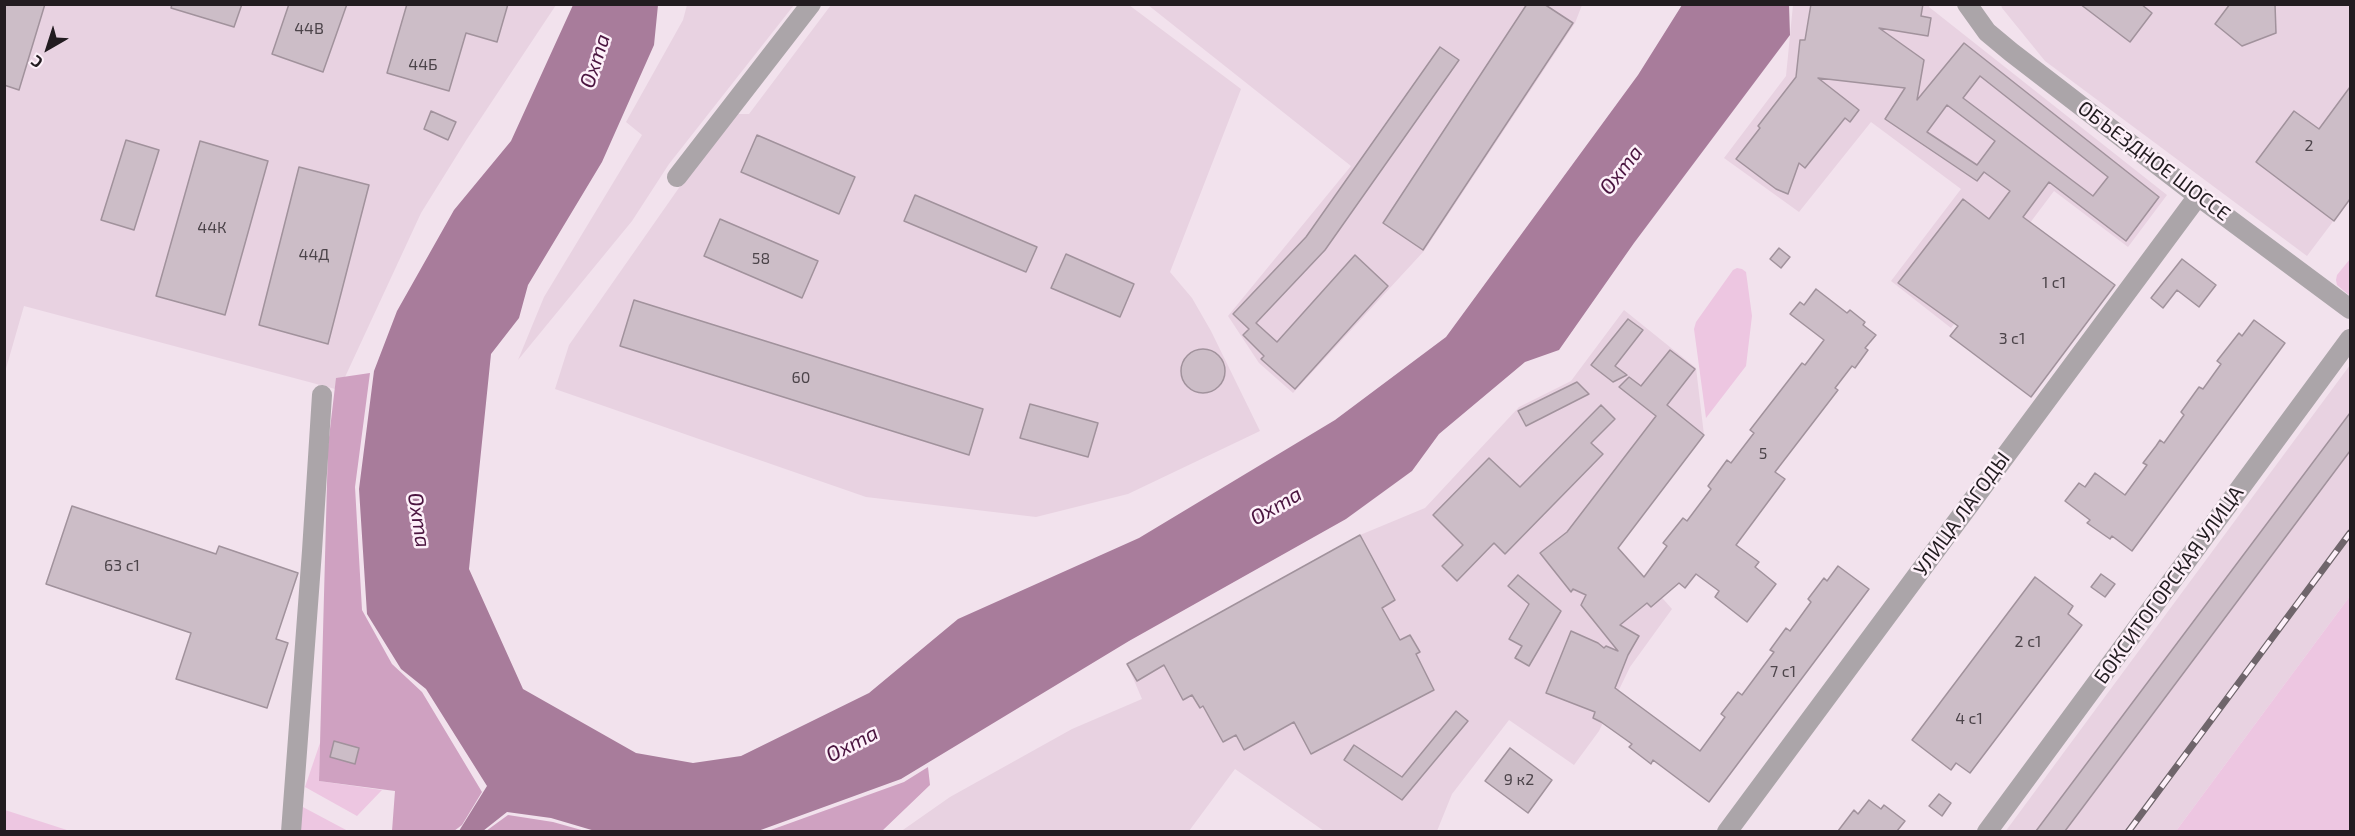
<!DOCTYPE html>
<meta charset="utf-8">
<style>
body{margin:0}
#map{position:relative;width:2355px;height:836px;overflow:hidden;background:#f2e2ed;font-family:"Exo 2",sans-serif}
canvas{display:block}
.frame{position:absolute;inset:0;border:6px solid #221c20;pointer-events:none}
.north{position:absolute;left:18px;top:18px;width:60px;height:60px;-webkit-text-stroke:4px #fdf0f9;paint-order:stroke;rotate:219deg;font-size:16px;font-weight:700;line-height:24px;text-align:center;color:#221c20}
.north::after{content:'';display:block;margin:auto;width:21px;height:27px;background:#221c20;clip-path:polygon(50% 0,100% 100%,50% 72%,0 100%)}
</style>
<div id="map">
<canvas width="2355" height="836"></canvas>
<div class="frame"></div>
<div class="north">С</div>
</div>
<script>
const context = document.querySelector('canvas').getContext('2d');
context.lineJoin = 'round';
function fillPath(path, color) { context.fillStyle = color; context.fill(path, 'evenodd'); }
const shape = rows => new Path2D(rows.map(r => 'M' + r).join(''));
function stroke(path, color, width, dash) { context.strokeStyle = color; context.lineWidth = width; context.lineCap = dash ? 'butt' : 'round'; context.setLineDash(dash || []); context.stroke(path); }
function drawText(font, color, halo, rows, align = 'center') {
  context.font = font + ' "Exo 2",sans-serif'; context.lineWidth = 5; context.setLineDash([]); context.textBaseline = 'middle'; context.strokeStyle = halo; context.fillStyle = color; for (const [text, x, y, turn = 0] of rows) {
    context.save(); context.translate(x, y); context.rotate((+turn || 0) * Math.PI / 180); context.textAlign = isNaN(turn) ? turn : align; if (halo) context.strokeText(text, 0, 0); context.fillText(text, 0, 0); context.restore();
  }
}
fillPath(shape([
 [5,5,556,5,467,139,421,213,339,390,24,306,5,372],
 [687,5,794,5,669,164,632,221,518,360,544,297,642,135,626,122,683,20],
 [831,5,1129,5,1241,89,1170,272,1192,298,1211,331,1260,431,1128,494,1036,517,866,497,555,389,569,345,683,182,737,114,749,114],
 [1148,5,1582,5,1575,23,1424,251,1293,393,1259,363,1228,316,1351,166],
 [1793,5,1929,5,1929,7,2167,195,2128,247,2054,191,1951,328,1891,281,1961,189,1871,122,1799,212,1724,158,1786,76],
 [2001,5,2350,5,2350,199,2307,256,2045,61,2002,8],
 [1624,310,1696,368,1704,435,1618,548,1672,609,1630,667,1599,731,1574,765,1509,720,1452,794,1437,831,1324,831,1235,769,1189,831,900,832,950,797,1072,729,1142,699,1127,664,1360,535,1425,508,1519,407,1571,381],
 [2350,365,2350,596,2176,831,2005,832]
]), '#e8d2e1');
fillPath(shape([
 [2350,259,2350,296,2337,285,2336,280,2337,275],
 [1737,268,1742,269,1746,272,1752,316,1746,366,1706,418,1694,329,1696,322,1733,270],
 [2350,596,2350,831,2176,831],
 [320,743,319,781,382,790,357,816,305,787],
 [301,806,348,831,300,832],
 [4,810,5,810,70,831,5,831]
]), '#edc6e1');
fillPath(shape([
 [370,373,355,487,362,610,392,664,422,692,482,792,462,825,454,831,392,831,395,791,319,781,328,446,336,378],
 [928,767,930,785,882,831,768,831,904,782],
 [508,815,553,822,585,831,486,831]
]), '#cfa1c1');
fillPath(shape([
 [573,5,658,5,654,45,602,162,528,285,519,318,491,354,469,569,523,689,636,753,693,763,741,756,869,693,958,619,1139,538,1335,420,1446,337,1638,75,1682,5,1789,5,1790,35,1634,243,1559,350,1525,362,1439,434,1412,471,1346,519,1129,641,901,779,758,831,595,831,551,818,507,812,483,831,459,831,487,786,426,689,401,669,367,614,359,489,374,371,397,311,454,210,511,141]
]), '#a87c9b');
const building = shape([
 [4,4,45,4,19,90,4,85,4,4],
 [172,4,242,4,234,27,171,8,172,4],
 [289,4,347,4,323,72,272,54,289,4],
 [407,4,508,4,497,42,466,33,449,91,387,73,407,4],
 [1527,4,1544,4,1573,23,1423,250,1383,223,1527,4],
 [1811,4,1923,4,1921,16,1931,18,1928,36,1879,28,1924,60,1917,100,1964,43,2159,197,2126,241,2049,182,2023,217,2115,285,2031,397,1950,336,1958,326,1898,283,1963,199,1989,219,2010,191,1984,172,1977,181,1885,119,1905,88,1818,78,1859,110,1850,122,1845,118,1805,168,1799,163,1788,194,1776,189,1736,159,1760,128,1758,126,1796,77,1800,40,1805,40,1811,4],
 [1980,76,2108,177,2093,196,1963,98,1980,76],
 [1947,105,1995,141,1977,165,1927,132,1947,105],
 [2080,4,2141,4,2152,13,2130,42,2080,4],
 [2230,4,2275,4,2276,33,2242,46,2215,24,2230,4],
 [1440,47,1459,60,1325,250,1256,323,1277,342,1355,255,1388,286,1295,389,1261,359,1264,356,1243,335,1249,329,1233,314,1306,237,1440,47],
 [2350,87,2350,199,2334,221,2256,162,2294,111,2319,129,2350,87],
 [431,111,456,122,448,140,424,129,431,111],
 [757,135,855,177,839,214,741,172,757,135],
 [126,140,159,150,134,230,101,220,126,140],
 [200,141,268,161,225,315,156,296,200,141],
 [299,167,369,185,328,344,259,325,299,167],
 [915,195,1037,247,1026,272,904,221,915,195],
 [720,219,818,261,802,298,704,256,720,219],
 [1779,248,1790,257,1781,268,1770,259,1779,248],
 [1066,254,1134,284,1120,317,1051,288,1066,254],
 [2182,259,2216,285,2199,307,2177,290,2163,308,2151,298,2182,259],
 [1816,289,1847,313,1850,310,1865,322,1863,325,1876,335,1865,348,1868,350,1855,368,1852,366,1835,388,1838,390,1775,472,1785,479,1736,545,1759,562,1755,567,1776,584,1747,622,1715,597,1719,591,1696,574,1685,588,1679,583,1651,607,1647,603,1620,625,1639,636,1628,655,1615,688,1700,751,1725,717,1721,714,1738,692,1742,695,1774,652,1770,650,1786,628,1790,631,1811,602,1808,599,1824,578,1827,581,1838,566,1869,589,1709,802,1653,760,1651,764,1629,747,1632,744,1601,722,1593,718,1595,712,1546,693,1571,631,1598,643,1604,648,1606,646,1618,651,1581,605,1586,595,1573,589,1571,592,1540,553,1567,532,1656,416,1619,387,1629,377,1641,386,1670,350,1695,369,1667,405,1704,435,1618,548,1644,577,1667,546,1663,543,1683,518,1687,521,1711,489,1708,486,1727,460,1731,463,1754,433,1750,430,1802,363,1805,365,1824,340,1790,314,1800,302,1804,305,1816,289],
 [634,300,983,409,969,455,620,346,634,300],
 [1628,319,1643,330,1615,366,1627,375,1613,382,1591,365,1628,319],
 [2254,320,2285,343,2132,551,2112,536,2110,539,2087,523,2090,520,2065,501,2079,483,2085,487,2095,473,2125,495,2147,465,2143,463,2156,446,2160,440,2164,443,2184,415,2181,412,2199,387,2203,389,2221,364,2217,361,2239,333,2242,336,2254,320],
 '1181 371a22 22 0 1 1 44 0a22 22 0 1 1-44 0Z',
 [1577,382,1589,394,1526,426,1518,411,1577,382],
 [1030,404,1098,423,1088,457,1020,438,1030,404],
 [1601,405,1615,419,1591,443,1603,454,1505,554,1494,543,1457,581,1442,566,1463,545,1433,515,1489,458,1520,487,1601,405],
 [2350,413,2350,451,2065,831,2036,831,2350,413],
 [72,506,216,554,219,546,298,573,276,639,288,643,267,708,176,679,191,633,46,584,72,506],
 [1360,535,1395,600,1382,608,1400,640,1410,635,1420,652,1416,654,1434,690,1311,754,1294,722,1244,750,1236,735,1223,742,1203,706,1200,708,1192,695,1183,700,1164,665,1137,681,1127,664,1360,535],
 [2101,574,2115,584,2105,597,2091,587,2101,574],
 [1518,575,1561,611,1529,666,1515,658,1522,646,1509,639,1529,604,1508,586,1518,575],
 [2035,577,2073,606,2068,614,2082,625,1970,773,1956,763,1951,770,1912,740,2035,577],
 [1456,711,1468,721,1402,800,1344,760,1354,745,1402,777,1456,711],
 [334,741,359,748,355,764,330,757,334,741],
 [1510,748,1552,780,1528,813,1485,781,1510,748],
 [1939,794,1951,803,1942,816,1929,806,1939,794],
 [1869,800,1881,809,1884,805,1905,821,1897,831,1838,831,1854,810,1858,814,1869,800]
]);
fillPath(building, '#ccbdc7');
stroke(building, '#a1929c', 1.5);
stroke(shape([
 [1967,4,1987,32,2011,52,2198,196,2350,309],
 [677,177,811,4],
 [291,832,312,551,322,395],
 [1727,832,2198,196],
 [1987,832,2350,339]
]), '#aba5a9', 20);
const rail = shape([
 [2128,832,2350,533]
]);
stroke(rail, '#6f656b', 7);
stroke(rail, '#fdf0f9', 4.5, [14]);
drawText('16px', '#4c444a', null, [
 ["44В",309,29],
 ["44Б",423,65],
 ["2",2309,146],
 ["44К",212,228],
 ["44Д",314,255],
 ["58",761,259],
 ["1 c1",2054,283],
 ["3 с1",2012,339],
 ["60",801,378],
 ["5",1763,454],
 ["63 с1",122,566],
 ["2 с1",2028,642],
 ["7 с1",1783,672],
 ["4 с1",1969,719],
 ["9 к2",1519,780]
]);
drawText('20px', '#221c20', '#fdf0f9', [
 ["ОБЪЕЗДНОЕ ШОССЕ",2154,161,37],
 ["УЛИЦА ЛАГОДЫ",1962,514,-54],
 ["БОКСИТОГОРСКАЯ УЛИЦА",2169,585,-54]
]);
drawText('italic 21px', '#4a143f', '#fdf0f9', [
 ["Охта",595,61,-72],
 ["Охта",1621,170,-52],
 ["Охта",1276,506,-30],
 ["Охта",419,520,81],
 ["Охта",852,744,-27]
]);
</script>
